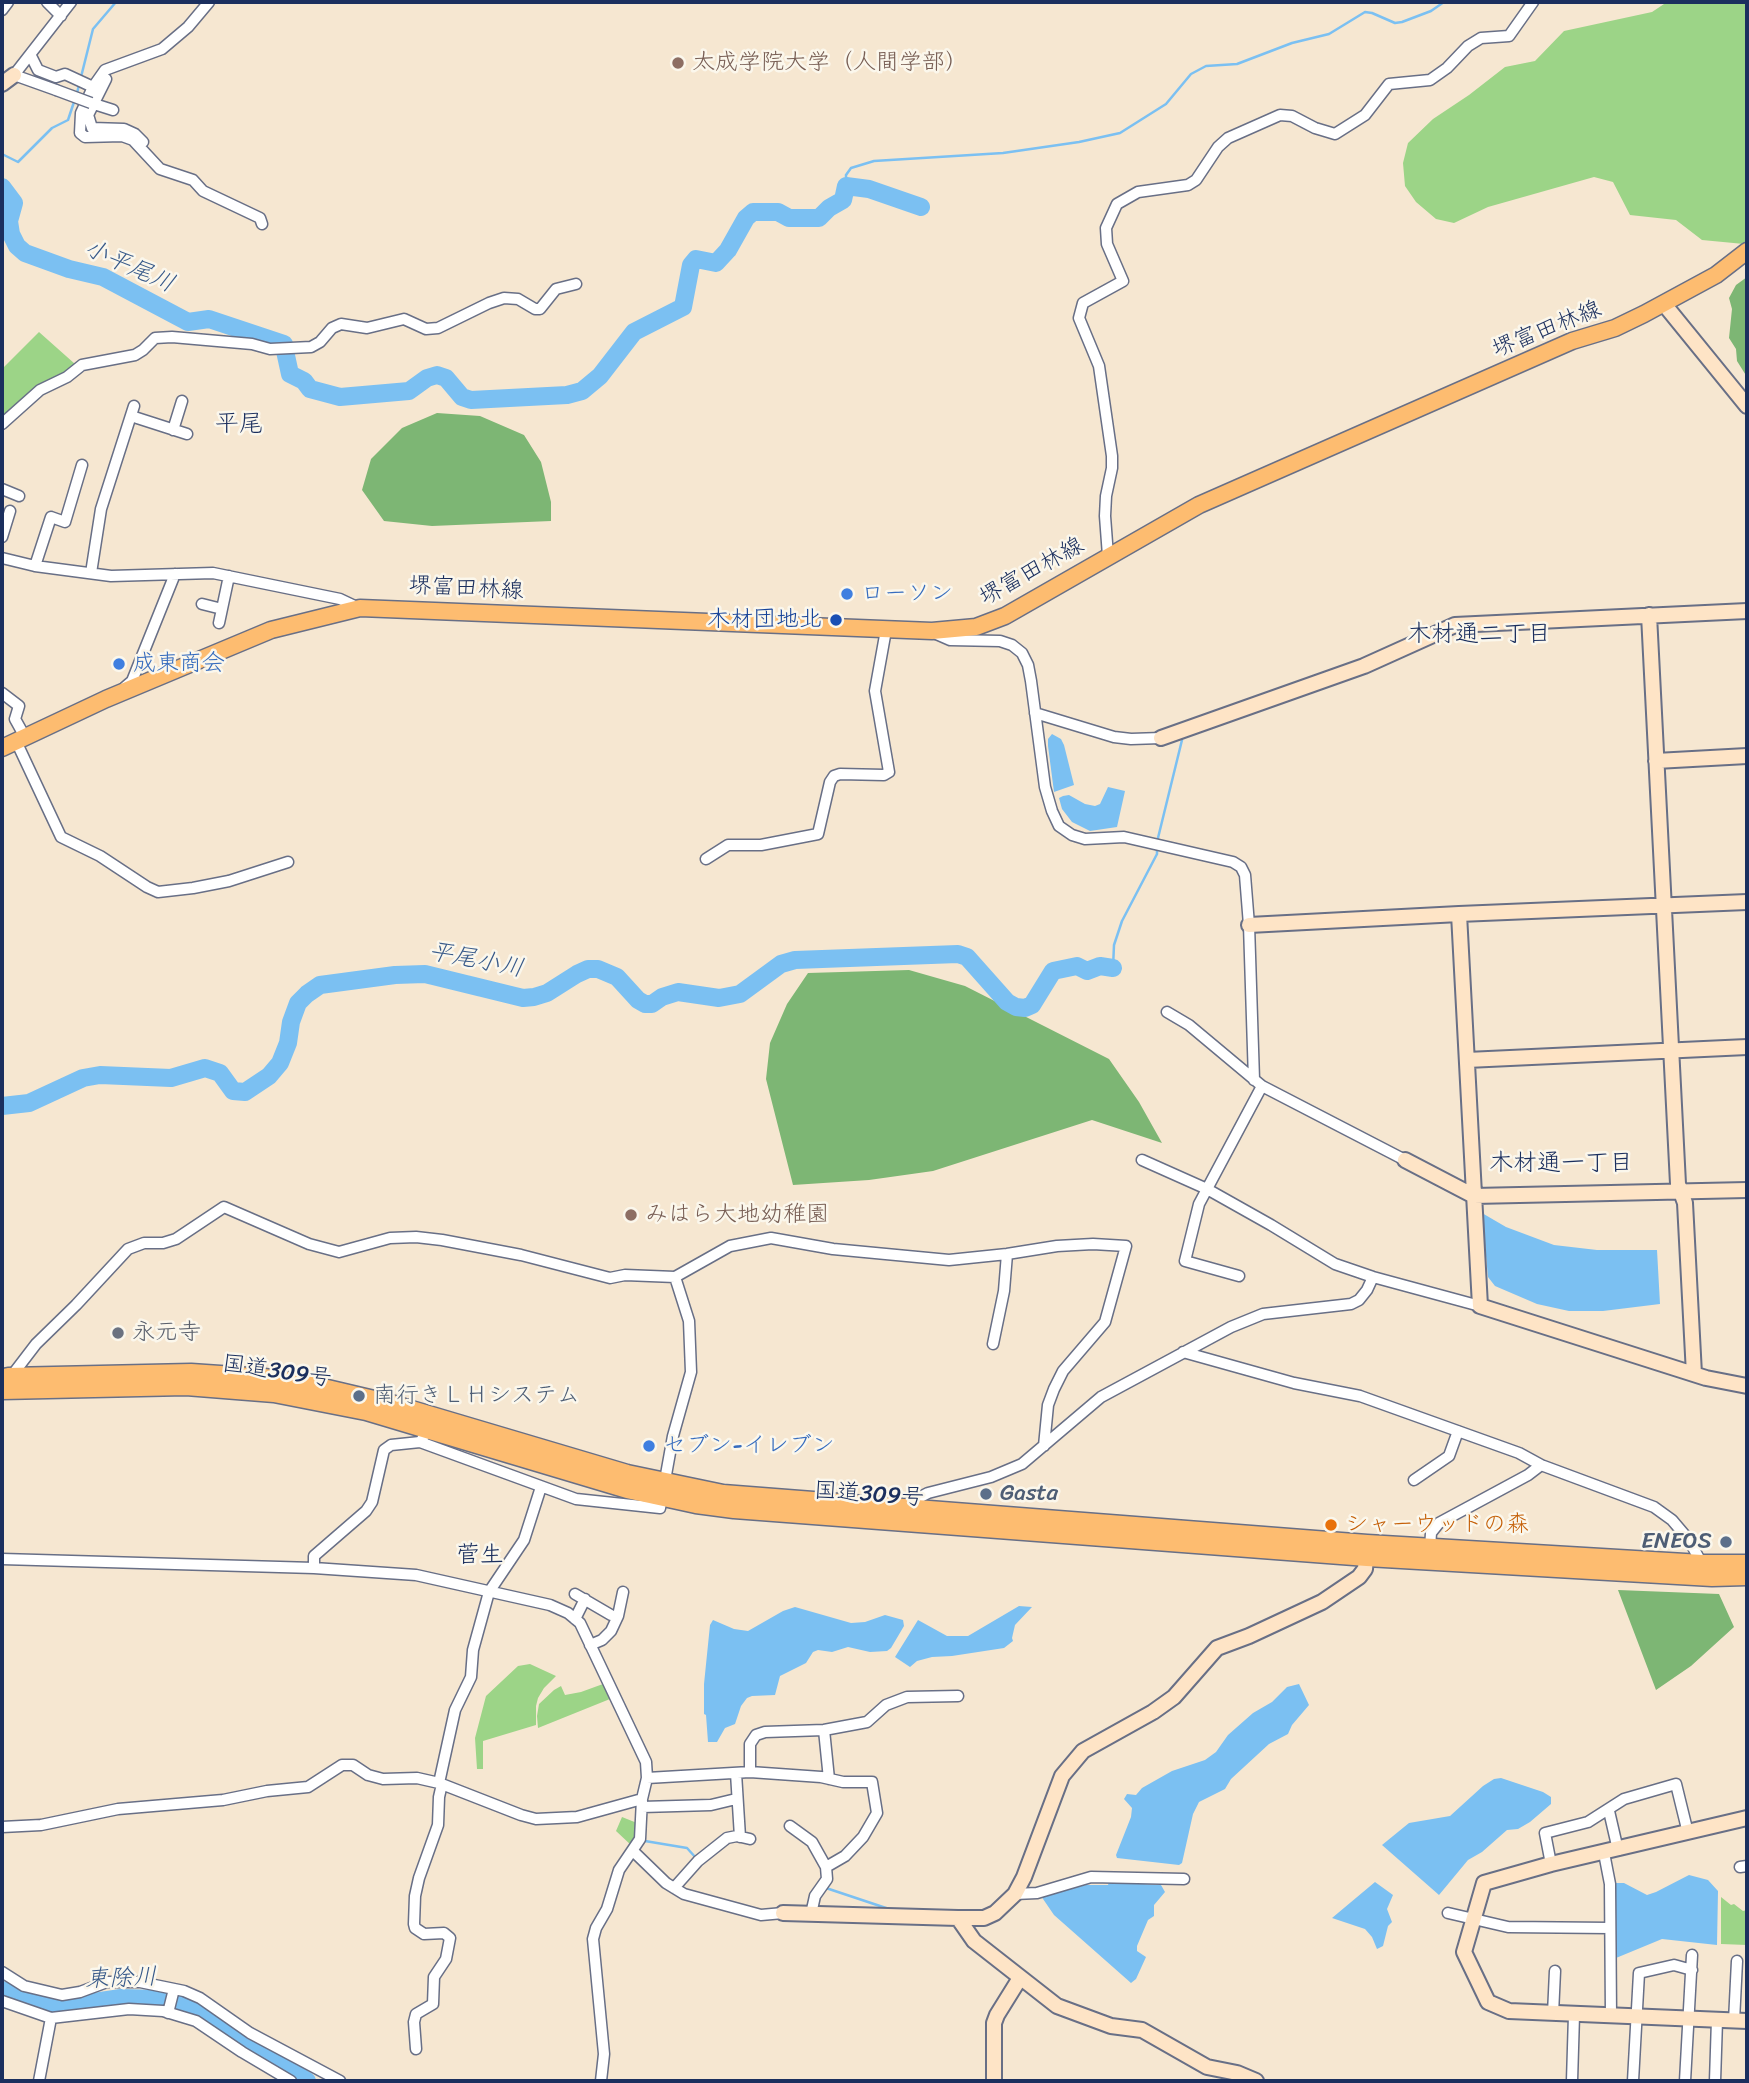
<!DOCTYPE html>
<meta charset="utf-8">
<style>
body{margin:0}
#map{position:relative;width:1749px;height:2083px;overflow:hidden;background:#f6e7d1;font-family:Sriracha,sans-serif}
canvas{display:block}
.frame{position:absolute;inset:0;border:4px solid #1b2f5e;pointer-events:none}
</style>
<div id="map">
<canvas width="1749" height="2083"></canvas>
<div class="frame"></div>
</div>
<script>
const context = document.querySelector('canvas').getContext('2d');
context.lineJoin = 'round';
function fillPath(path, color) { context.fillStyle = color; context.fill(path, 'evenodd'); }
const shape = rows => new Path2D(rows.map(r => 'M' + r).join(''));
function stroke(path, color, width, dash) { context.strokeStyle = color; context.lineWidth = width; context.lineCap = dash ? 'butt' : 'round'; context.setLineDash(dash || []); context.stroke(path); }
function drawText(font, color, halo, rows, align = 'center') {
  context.font = font + ' Sriracha,"Klee One",sans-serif'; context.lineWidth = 5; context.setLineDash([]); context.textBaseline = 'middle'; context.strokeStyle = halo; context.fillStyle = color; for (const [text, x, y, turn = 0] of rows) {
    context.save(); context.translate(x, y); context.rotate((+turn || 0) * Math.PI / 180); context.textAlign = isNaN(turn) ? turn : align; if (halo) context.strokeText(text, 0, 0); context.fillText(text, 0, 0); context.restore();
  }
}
fillPath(shape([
 [1667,2,1747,2,1747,241,1744,244,1702,240,1676,220,1630,215,1613,182,1594,177,1488,207,1454,223,1436,219,1416,202,1405,186,1403,163,1408,143,1433,119,1469,95,1505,67,1535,61,1564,31,1652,12],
 [39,332,75,364,62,375,39,384,2,418,2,369],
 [530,1664,556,1676,544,1688,538,1698,536,1706,536,1725,483,1741,483,1769,477,1769,475,1738,486,1696,518,1666],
 [603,1684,610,1699,538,1728,537,1716,539,1704,554,1690,561,1686,565,1695,581,1692],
 [622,1817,637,1823,636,1839,632,1846,616,1831],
 [1721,1897,1731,1905,1734,1904,1743,1911,1747,1910,1747,1945,1721,1944]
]), '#9cd487');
fillPath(shape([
 [1747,277,1747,377,1737,361,1736,349,1729,338,1732,309,1729,298,1736,285],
 [437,413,480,416,524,435,541,462,551,502,551,521,432,526,384,521,362,490,371,459,402,428],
 [909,970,965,986,1109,1059,1139,1102,1162,1143,1092,1120,933,1171,869,1180,793,1185,766,1079,770,1043,787,1004,808,973],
 [1618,1590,1719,1594,1734,1627,1691,1666,1656,1690]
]), '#7db674');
fillPath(shape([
 [1052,734,1061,739,1064,745,1074,785,1054,792,1048,746,1048,739],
 [1108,787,1125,791,1117,827,1090,831,1072,822,1062,809,1059,798,1063,796,1069,795,1085,804,1095,806,1100,804],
 [1482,1213,1506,1227,1554,1245,1597,1250,1657,1250,1660,1304,1603,1311,1569,1311,1537,1304,1495,1286,1488,1277],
 [1019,1606,1032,1607,1015,1625,1012,1638,1013,1641,1004,1648,952,1656,932,1657,917,1661,910,1667,895,1657,918,1620,947,1636,968,1636],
 [795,1607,851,1623,865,1622,885,1615,903,1620,904,1626,891,1648,887,1651,870,1652,848,1647,832,1652,818,1650,813,1652,806,1663,780,1676,775,1695,752,1696,747,1698,741,1706,735,1724,725,1728,717,1742,708,1742,706,1715,704,1714,704,1684,710,1625,713,1620,734,1629,748,1631,783,1611],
 [1299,1684,1309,1705,1292,1725,1288,1734,1269,1744,1231,1779,1225,1789,1199,1802,1193,1814,1182,1863,1179,1865,1117,1858,1116,1855,1131,1817,1132,1808,1124,1799,1127,1794,1136,1795,1142,1788,1172,1771,1205,1760,1216,1752,1228,1735,1253,1713,1272,1702,1287,1687],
 [1501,1778,1543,1792,1551,1797,1551,1804,1530,1822,1518,1829,1507,1830,1482,1852,1468,1860,1439,1895,1382,1845,1409,1823,1450,1816,1483,1786,1494,1779],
 [1689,1875,1708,1880,1718,1891,1717,1945,1662,1939,1616,1958,1615,1883,1624,1883,1647,1895,1656,1892],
 [1109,1882,1161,1885,1165,1892,1154,1905,1154,1916,1148,1920,1137,1946,1137,1951,1146,1957,1136,1979,1131,1983,1054,1915,1041,1896,1086,1885,1108,1885],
 [1375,1882,1393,1895,1387,1909,1392,1922,1388,1926,1383,1946,1377,1949,1372,1937,1365,1929,1332,1918]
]), '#7bc0f2');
stroke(shape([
 [77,93,93,29,116,2],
 [2,154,18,162,52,128,68,120,75,99],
 [846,186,846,175,851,168,874,161,1003,153,1079,142,1120,133,1166,104,1191,74,1206,66,1237,64,1292,43,1329,34,1365,12,1372,13,1395,23,1402,22,1431,11,1444,2],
 [1157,842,1182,740],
 [1113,968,1114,945,1122,921,1157,854,1157,849],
 [645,1841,687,1848,696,1858],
 [826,1888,892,1910]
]), '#7bc0f2', 2.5);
stroke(shape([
 [2,187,14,203,9,221,11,234,17,246,25,253,69,269,103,277,188,322,209,319,284,344],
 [285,351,290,374,304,381,310,389,340,397,409,391,427,378,437,375,446,378,462,397,471,400,567,395,582,391,600,376,634,332,683,307,691,265,696,259,716,263,728,250,746,218,753,212,778,212,789,218,819,218,829,208,843,200,846,186,869,189,921,207],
 [2,1106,29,1103,83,1078,100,1075,171,1078,205,1068,220,1073,233,1091,245,1092,269,1076,280,1063,288,1043,291,1022,298,1003,307,994,320,985,395,975,425,974,523,998,534,997,547,993,577,974,588,969,598,969,617,977,638,1000,645,1004,652,1004,662,997,678,992,719,998,740,994,781,964,795,960,958,954,967,957,1007,1002,1016,1007,1025,1008,1032,1005,1053,971,1077,966,1087,971,1100,966,1113,968],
 [2,1990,53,2008,121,1998,160,1999,179,2003,198,2011,307,2081]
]), '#7bc0f2', 18);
const street = shape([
 [47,2,61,16],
 [209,2,188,27,162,49,105,70,93,87,81,113,80,133,85,137,122,136,133,140,160,169,193,180,203,191,260,218,262,224],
 [2,10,8,2],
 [31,56,38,70,56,77,65,74,93,87],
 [106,79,88,115,92,128,124,129,135,134,143,142],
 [56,90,14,75,71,2],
 [91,103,113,110],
 [131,416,187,434],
 [2,424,40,390,67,377,82,365,135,355,143,350,155,338,172,337,252,344,270,349,311,347,320,342,332,328,341,324,367,328,404,319,426,329,438,328,489,303,504,298,518,299,535,309,540,309,556,289,576,284],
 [173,430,182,401],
 [2,489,19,496],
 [2,537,10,511],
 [1108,556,1105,516,1106,496,1112,468,1112,456,1099,366,1079,318,1083,303,1123,281,1107,244,1106,228,1117,204,1138,192,1188,185,1196,180,1218,147,1228,138,1280,115,1292,116,1315,128,1335,134,1365,115,1389,84,1430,80,1447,68,1468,46,1481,38,1509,36,1533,2],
 [2,558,35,566,111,576,213,573,340,599,359,608],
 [35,566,51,517,65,522,82,465],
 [91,573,101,509,134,406],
 [202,604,222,609],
 [219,623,229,576],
 [934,633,950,640,1000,641,1012,645,1022,653,1028,665,1031,681,1045,787,1052,811,1059,826,1072,835,1085,839,1124,837,1233,862,1241,867,1245,875,1249,925,1254,1080],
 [125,687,132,681,175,574],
 [2,693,19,706,15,719,25,737],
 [1035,713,1114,737,1131,739,1161,738],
 [16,741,61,837,100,856,147,887,158,892,193,888,229,881,288,862],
 [706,859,728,845,761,845,818,834,830,782,834,776,840,774,884,775,889,772,875,691,886,630],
 [1167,1012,1189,1025,1262,1086,1405,1160],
 [1142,1160,1207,1189,1271,1225,1335,1264,1373,1277,1480,1306],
 [1239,1276,1185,1261,1199,1204,1262,1086],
 [993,1344,1004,1291,1007,1254],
 [1183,1352,1294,1383,1360,1396,1519,1453,1541,1465,1654,1507,1672,1520,1689,1540,1702,1564],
 [10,1378,36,1344,76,1305,128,1249,144,1243,163,1243,176,1239,224,1207,309,1244,339,1252,390,1238,416,1237,442,1240,521,1255,610,1278,625,1275,675,1277,730,1246,771,1238,833,1249,949,1260,1007,1254,1057,1246,1093,1244,1126,1246,1105,1322,1063,1371,1054,1389,1048,1405,1044,1446],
 [420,1442,576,1499,660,1508,673,1436,691,1372,689,1321,675,1277],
 [1414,1480,1449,1456,1458,1431],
 [903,1506,928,1493,991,1477,1022,1464,1101,1397,1231,1327,1263,1314,1351,1304,1359,1300,1367,1290,1373,1277],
 [1430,1548,1431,1533,1439,1523,1528,1475,1541,1465],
 [2,1559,314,1568,416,1575,550,1605,568,1613,580,1623,646,1762,647,1778,642,1799,640,1839,619,1870,607,1909,596,1928,593,1939,604,2054,601,2081],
 [314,1568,314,1556,366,1511,372,1502,384,1450,391,1445,420,1442,423,1438],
 [575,1594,611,1615],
 [575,1619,585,1599],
 [590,1645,602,1640,611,1631,618,1616,623,1592],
 [824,1730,829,1779],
 [750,1772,821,1777,843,1782,872,1782,877,1813,863,1837,845,1856,826,1867,827,1879,815,1896,811,1914],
 [736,1773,740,1837],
 [647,1778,750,1772,750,1744,756,1735,765,1732,824,1730,867,1722,886,1705,907,1697,958,1696],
 [439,1783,455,1710,471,1677,473,1650,489,1592,524,1540,541,1487],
 [642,1807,711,1805,736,1799],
 [1609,1811,1618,1850],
 [790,1826,812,1842,826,1867],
 [2,1827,41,1825,118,1809,223,1800,267,1791,308,1787,342,1765,353,1765,368,1775,383,1779,417,1778,439,1783,521,1815,536,1819,577,1817,642,1799],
 [633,1851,666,1883,684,1894,761,1915,783,1913],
 [1604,1853,1610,1884,1611,2016],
 [1551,1864,1545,1833,1588,1822,1624,1799,1676,1784,1688,1833],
 [1740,1867,1747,1866],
 [674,1888,698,1861,727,1838,737,1836,750,1839],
 [1015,1894,1037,1893,1091,1877,1184,1879],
 [1448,1913,1508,1927,1610,1928],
 [2,1972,24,1986,62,1995,80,1992,107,1982,140,1982,184,1991,200,1998,250,2033,340,2081],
 [2,2001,51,2018,129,2009,163,2011,196,2021,242,2052,291,2081],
 [168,2013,174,1989],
 [1553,2014,1555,1971],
 [1734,2021,1737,1961],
 [416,2049,414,2022,416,2014,433,2004,434,1977,446,1959,450,1938,444,1933,424,1934,415,1928,414,1924,415,1896,419,1878,438,1825,439,1797,442,1784],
 [39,2081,51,2018],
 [1572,2081,1574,2015],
 [1633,2081,1639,1973,1674,1965,1692,1970],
 [1685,2081,1692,1955],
 [1715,2081,1717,2020]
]);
const secondary = shape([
 [2,84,14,75],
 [1664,304,1747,406],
 [1649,615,1678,1184,1685,1203,1694,1374],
 [1161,738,1364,666,1455,625,1747,611],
 [1656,761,1747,756],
 [1747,902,1459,914,1480,1306,1706,1378,1747,1386],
 [1249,925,1459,914],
 [1467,1060,1747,1047],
 [1405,1160,1474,1196,1747,1190],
 [1747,1818,1551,1864,1484,1883,1464,1952,1488,2002,1509,2011,1747,2021],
 [783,1913,958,1918,984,1918,995,1913,1015,1894,1024,1877,1062,1776,1083,1751,1153,1712,1174,1697,1217,1648,1249,1636,1322,1602,1359,1577,1365,1569,1367,1549],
 [958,1918,974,1941,1057,2006,1111,2026,1142,2030,1207,2067,1237,2073,1256,2081],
 [994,2081,994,2023,997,2015,1020,1978]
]);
const primary = shape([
 [2,748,106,699,271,630,360,608,932,631,976,627,1005,616,1199,505,1572,341,1615,328,1644,314,1716,275,1747,251]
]);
const highway = shape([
 [8,1377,191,1373,264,1378,306,1384,391,1404,627,1474,723,1494,1367,1544,1702,1564,1747,1564],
 [2,1390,186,1386,274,1393,366,1411,627,1489,696,1504,734,1509,1367,1557,1712,1577,1747,1576]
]);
stroke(street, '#686f86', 13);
stroke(secondary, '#686f86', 18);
stroke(primary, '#686f86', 19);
stroke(highway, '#686f86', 21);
stroke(street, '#fff', 10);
stroke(secondary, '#fee4c6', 14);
stroke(primary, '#fdbc70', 16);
stroke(highway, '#fdbc70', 18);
const streetBridge = shape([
 [56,90,91,103]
]);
stroke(streetBridge, '#686f86', 13, []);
stroke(streetBridge, '#fff', 10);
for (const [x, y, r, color] of [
 [678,63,7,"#8d6e63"],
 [847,594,7,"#3f7fe0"],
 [836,620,7,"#1a4fb4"],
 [119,664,7,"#3f7fe0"],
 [631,1215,7,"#8d6e63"],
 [118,1333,7,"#6b7280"],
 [359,1396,7,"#5c6f8a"],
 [649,1446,7,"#3f7fe0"],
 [986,1494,7,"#5c6f8a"],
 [1331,1525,7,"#e8710a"],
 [1726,1542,7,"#5c6f8a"]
]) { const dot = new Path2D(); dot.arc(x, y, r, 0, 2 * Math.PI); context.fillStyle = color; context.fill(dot); stroke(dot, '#fbf7ec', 2.5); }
drawText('23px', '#785e54', '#fbf7ec', [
 ["太成学院大学（人間学部）",692,63],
 ["みはら大地幼稚園",645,1215]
], 'left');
drawText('23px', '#1b2f5e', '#fbf7ec', [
 ["堺富田林線",1547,330,-22],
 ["堺富田林線",1032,572,-29],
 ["堺富田林線",466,589,3],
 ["国道309号",277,1372,8],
 ["国道309号",869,1495,4]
]);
drawText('23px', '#366cbe', '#fbf7ec', [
 ["ローソン",861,594],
 ["成東商会",133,664],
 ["セブン-イレブン",663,1446]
], 'left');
drawText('23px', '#164399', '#fbf7ec', [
 ["木材団地北",822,620]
], 'right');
drawText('23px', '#5b616d', '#fbf7ec', [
 ["永元寺",132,1333]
], 'left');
drawText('23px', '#4e5e75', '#fbf7ec', [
 ["南行きＬＨシステム",373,1396],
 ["Gasta",1000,1494],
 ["ENEOS",1712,1542,"right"]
], 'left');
drawText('23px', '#c56008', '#fbf7ec', [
 ["シャーウッドの森",1345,1525]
], 'left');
drawText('italic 24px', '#385a8a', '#fbf7ec', [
 ["小平尾川",129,267,24],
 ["平尾小川",476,961,11],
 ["東除川",121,1979,-2]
]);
drawText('24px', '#1b2f5e', '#fbf7ec', [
 ["平尾",239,425],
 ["木材通二丁目",1479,635],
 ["木材通一丁目",1561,1164],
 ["菅生",480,1556]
]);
</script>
